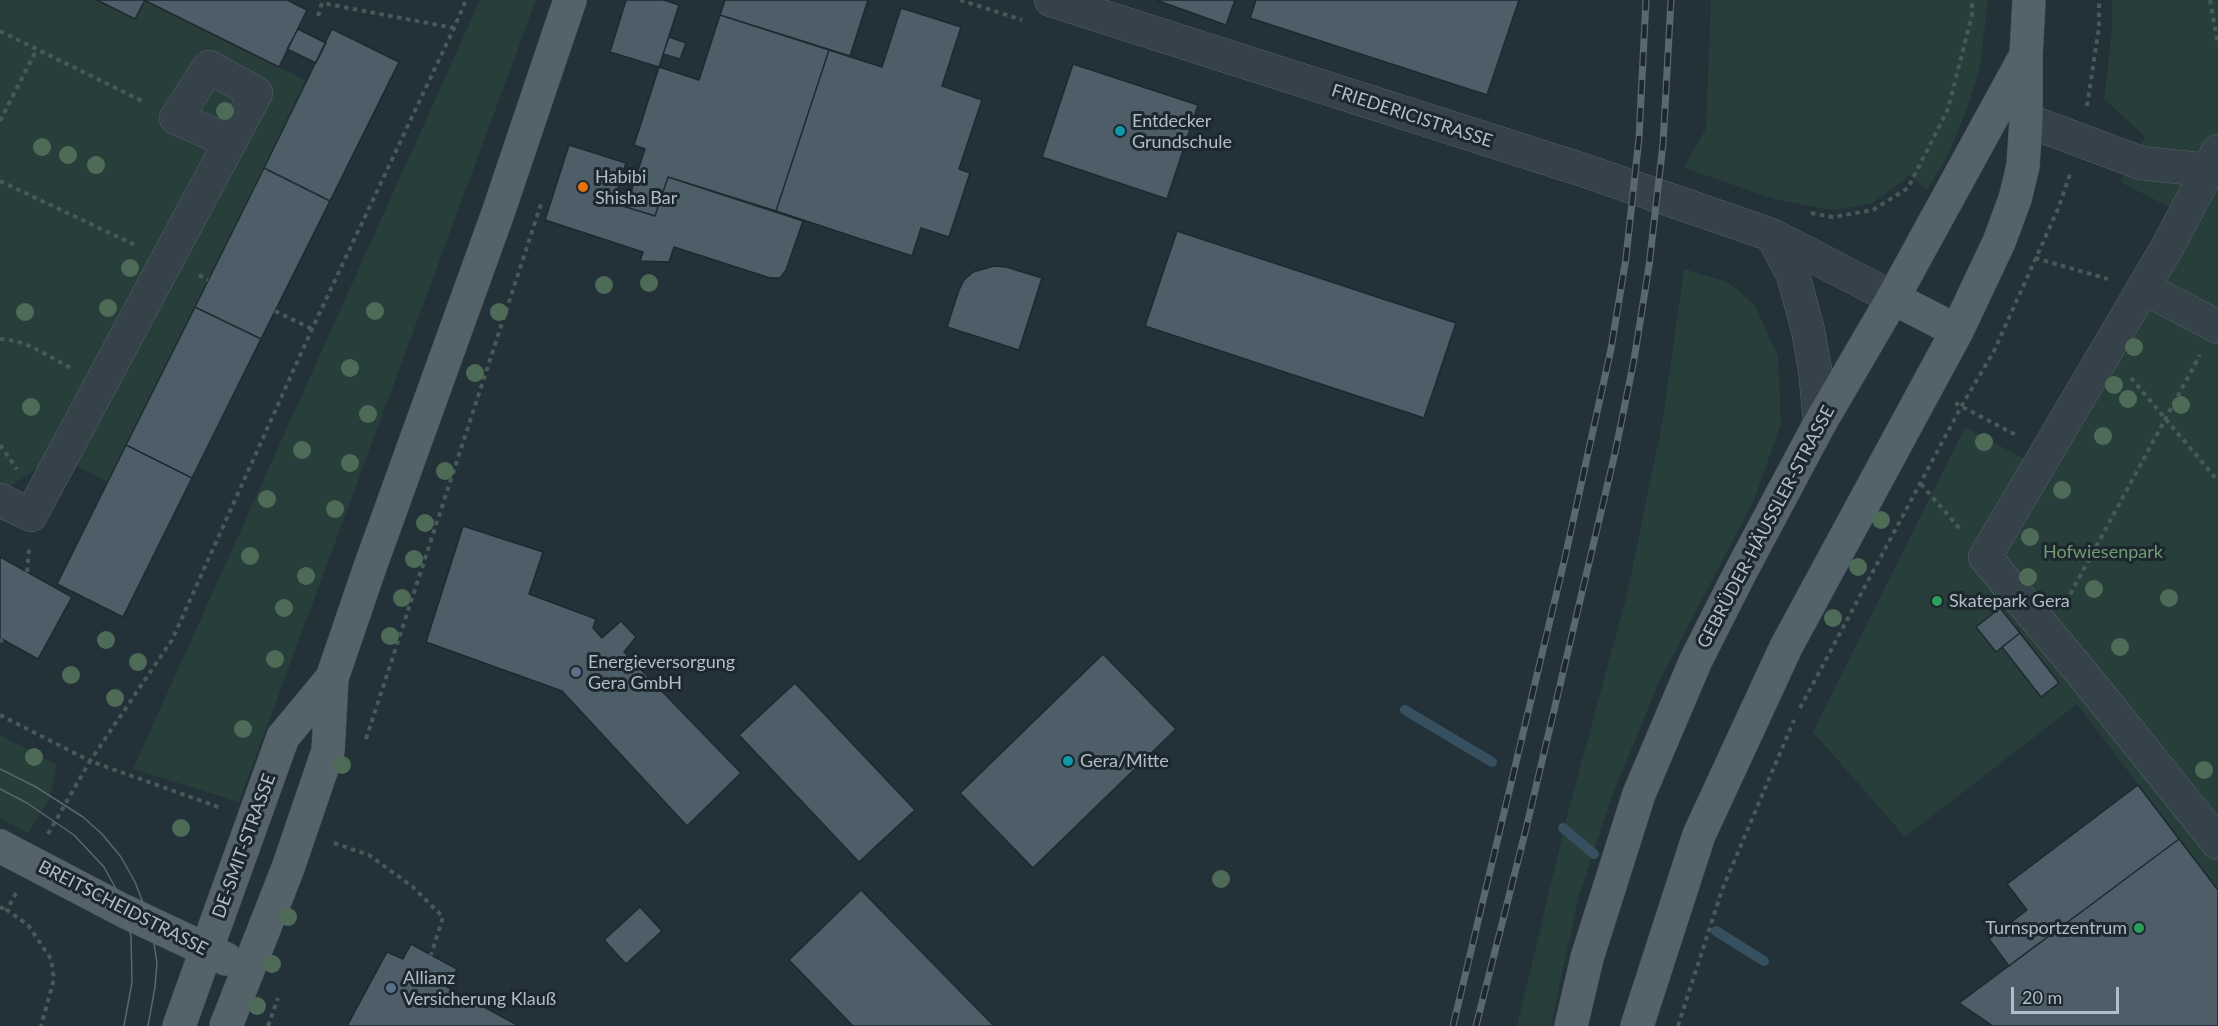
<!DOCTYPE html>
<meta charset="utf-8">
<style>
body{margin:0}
#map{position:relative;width:2218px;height:1026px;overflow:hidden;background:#233139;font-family:Lato,sans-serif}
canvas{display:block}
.scale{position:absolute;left:2011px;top:987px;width:108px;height:27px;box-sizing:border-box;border:3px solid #b1bdc6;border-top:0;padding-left:8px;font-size:18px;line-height:21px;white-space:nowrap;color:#b1bdc6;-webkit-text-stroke:4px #1c272e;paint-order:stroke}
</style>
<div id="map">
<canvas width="2218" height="1026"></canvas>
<div class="scale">20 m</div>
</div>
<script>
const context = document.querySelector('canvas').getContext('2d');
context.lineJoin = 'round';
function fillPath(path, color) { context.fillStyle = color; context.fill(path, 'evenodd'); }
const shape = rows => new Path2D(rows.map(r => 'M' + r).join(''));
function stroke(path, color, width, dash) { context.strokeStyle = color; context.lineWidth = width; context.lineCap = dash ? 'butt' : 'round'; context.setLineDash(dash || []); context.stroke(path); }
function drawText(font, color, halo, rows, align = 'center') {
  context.font = font + ' Lato,sans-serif'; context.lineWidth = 6; context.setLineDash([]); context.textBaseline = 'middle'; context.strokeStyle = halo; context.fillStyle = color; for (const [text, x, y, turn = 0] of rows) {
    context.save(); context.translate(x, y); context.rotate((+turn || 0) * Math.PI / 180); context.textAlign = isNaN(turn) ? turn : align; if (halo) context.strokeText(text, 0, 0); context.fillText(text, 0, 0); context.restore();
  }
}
fillPath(shape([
 [0,0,96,0,135,19,144,0,307,81,108,482,56,455,8,488,0,484],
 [480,0,536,0,239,802,133,769],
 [1711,0,1988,0,1980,66,1968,107,1947,157,1927,190,1909,175,1903,181,1871,204,1832,210,1777,200,1684,168,1706,128],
 [2112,0,2218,0,2218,890,2077,704,1905,837,1813,732,1965,427,2030,462,2129,285,2141,257,2157,244,2175,210,2120,182,2145,137,2104,99,2112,28],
 [1684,269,1728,282,1755,305,1778,356,1781,424,1754,500,1659,682,1611,799,1578,899,1551,1026,1517,1026,1568,812,1627,594,1662,424],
 [0,735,57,765,49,800,28,833,0,818]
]), '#283e3a');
stroke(shape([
 [1405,710,1492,762],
 [1563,828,1594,854],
 [1716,931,1764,961]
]), '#37505f', 10);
const building = shape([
 [97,0,145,0,135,19,97,0],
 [144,0,287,0,307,10,279,67,144,0],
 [626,0,664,0,679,5,659,67,610,52,626,0],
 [725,0,868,0,850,56,720,15,725,0],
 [1156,0,1235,0,1226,25,1156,0],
 [1256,0,1519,0,1487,95,1250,18,1256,0],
 [901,8,961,27,942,86,982,100,959,169,970,173,949,237,921,228,912,256,776,211,829,50,882,67,901,8],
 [720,15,829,50,776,211,668,177,655,216,626,207,645,149,634,145,659,67,699,80,720,15],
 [298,29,326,43,316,63,287,49,298,29],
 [332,29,399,62,330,201,264,168,332,29],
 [669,37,686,43,680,59,663,54,669,37],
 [1073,64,1198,105,1167,199,1042,157,1073,64],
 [569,145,626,163,613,203,655,216,668,177,803,221,786,270,780,278,770,278,674,247,669,262,640,261,643,252,545,220,569,145],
 [264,168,330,201,261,339,195,307,264,168],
 [1177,231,1456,323,1424,418,1145,326,1177,231],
 [994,266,1006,267,1042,278,1019,350,947,327,959,290,964,280,973,272,994,266],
 [195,307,261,339,192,478,126,445,195,307],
 [126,445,192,478,123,617,57,584,126,445],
 [463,526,543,552,529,594,596,619,593,628,602,638,621,621,636,637,624,652,741,773,687,826,562,691,426,642,463,526],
 [0,557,72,597,38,659,0,638,0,557],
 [2000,608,2020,633,1996,652,1976,627,2000,608],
 [2020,633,2059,683,2041,697,2002,647,2020,633],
 [1103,654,1176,729,1033,868,960,793,1103,654],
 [795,683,915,810,859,862,739,735,795,683],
 [2138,785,2179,839,2009,966,1989,939,2027,910,2007,884,2138,785],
 [2179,839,2218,890,2218,1026,1993,1026,1959,1003,2179,839],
 [861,890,994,1026,853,1026,789,960,861,890],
 [640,907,662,931,626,964,604,940,640,907],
 [411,944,457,969,447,987,519,1026,347,1026,387,952,403,959,411,944]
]);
fillPath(building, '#4e5e68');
stroke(building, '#1e2930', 1.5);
const minor = shape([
 [1051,0,1583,170,1772,235,1893,298],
 [2026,120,2141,163,2207,170],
 [2218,151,2168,246,1985,557,2085,677,2218,843],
 [1772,235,1793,275,1808,330,1815,370,1820,423],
 [2144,288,2218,327],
 [0,500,31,515,167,260,230,142,256,93,209,67,176,118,230,142]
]);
const major = shape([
 [1893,298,1957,331],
 [0,846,124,911,226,959],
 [179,1026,283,737,332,678],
 [226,1026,288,868,328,751,332,678,370,567,498,213,570,0],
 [1571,1026,1587,958,1639,794,1696,660,1740,573,1820,423,1893,298,2025,57],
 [1637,1026,1699,835,1786,647,1957,331,1999,242,2015,199,2023,166,2026,120,2026,56,2029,0]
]);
stroke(minor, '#546067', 34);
stroke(major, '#434e56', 34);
stroke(shape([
 [960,0,1022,20],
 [2210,0,2218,45],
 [318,16,322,3,454,28],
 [0,31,144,102],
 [2087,106,2099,27,2099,0],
 [0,121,37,49],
 [0,181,135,245],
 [1811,213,1833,217,1873,210,1908,188,1948,109,1972,15,1972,0],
 [2035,258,2108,279],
 [199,275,208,280],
 [275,311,312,329],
 [0,339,16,341,32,347,71,368],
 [2131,378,2218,481],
 [1955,403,2018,436],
 [0,445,17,469],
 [1921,484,1961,530],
 [27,572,29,549],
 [2066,602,2200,355],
 [0,642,2,639],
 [1800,708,1961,407,1994,351,2058,209,2070,174],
 [0,715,90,761,172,640,312,329,454,28,466,0],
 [366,739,542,201],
 [48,834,90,761,221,808],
 [334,843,369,855,413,887,443,917,431,955],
 [16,893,7,910,28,925,51,959,54,979,41,1026],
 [0,907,7,910],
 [268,1026,278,998],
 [1678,1026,1722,890,1794,720]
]), '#465b59', 4, [4.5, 4.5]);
stroke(minor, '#36424a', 33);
stroke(major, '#54626a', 33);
stroke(shape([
 [0,769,36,787,83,817,102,834,121,857,135,882,151,924,157,963,155,987,148,1026],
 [0,789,27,803,74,835,104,867,115,887,131,936,132,982,124,1026]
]), '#596771', 1.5);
const rail = shape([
 [1453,1026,1564,562,1611,349,1626,258,1639,138,1646,0],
 [1476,1026,1525,833,1615,453,1634,360,1649,266,1663,144,1671,0]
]);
stroke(rail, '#596771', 7);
stroke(rail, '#1c272e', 4.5, [14]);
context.fillStyle = '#4e6b58';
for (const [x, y] of [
 [225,111],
 [42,147],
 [68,155],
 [96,165],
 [130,268],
 [649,283],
 [604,285],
 [108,308],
 [375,311],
 [25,312],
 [499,312],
 [2134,347],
 [350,368],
 [475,373],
 [2114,385],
 [2128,399],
 [2181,405],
 [31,407],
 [368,414],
 [2103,436],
 [1984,442],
 [302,450],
 [350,463],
 [445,471],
 [2062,490],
 [267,499],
 [335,509],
 [1881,520],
 [425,523],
 [2030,537],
 [250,556],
 [414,559],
 [1858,567],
 [306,576],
 [2028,577],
 [2094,589],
 [402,598],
 [2169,598],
 [284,608],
 [1833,618],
 [390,636],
 [106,640],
 [2120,647],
 [275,659],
 [138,662],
 [71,675],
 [115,698],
 [243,729],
 [34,757],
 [342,765],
 [2204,770],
 [181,828],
 [1221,879],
 [288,917],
 [272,964],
 [257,1006]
]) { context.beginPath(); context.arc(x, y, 9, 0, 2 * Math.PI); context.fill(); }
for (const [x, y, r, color] of [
 [1120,131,6,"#0f9aa8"],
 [583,187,6,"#e8710a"],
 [1937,601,6,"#2e9e5b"],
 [576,672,6,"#5c6f8a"],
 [1068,761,6,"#0f9aa8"],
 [2139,928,6,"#2e9e5b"],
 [391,988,6,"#5c6f8a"]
]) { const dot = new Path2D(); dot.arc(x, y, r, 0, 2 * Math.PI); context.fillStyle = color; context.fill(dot); stroke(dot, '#1c272e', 2); }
drawText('18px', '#b1bdc6', '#1c272e', [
 ["FRIEDERICISTRASSE",1412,116,18],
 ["GEBRÜDER-HÄUSSLER-STRASSE",1766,527,-62],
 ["DE-SMIT-STRASSE",244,846,-70],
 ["BREITSCHEIDSTRASSE",123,908,27]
]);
drawText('18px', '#b1bdc6', '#1c272e', [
 ["Entdecker",1132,121],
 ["Grundschule",1132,142],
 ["Habibi",595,177],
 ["Shisha Bar",595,198],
 ["Skatepark Gera",1949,601],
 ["Energieversorgung",588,662],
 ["Gera GmbH",588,683],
 ["Gera/Mitte",1080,761],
 ["Turnsportzentrum",2127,928,"right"],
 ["Allianz",403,978],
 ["Versicherung Klauß",403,999]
], 'left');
drawText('18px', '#719b72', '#1c272e', [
 ["Hofwiesenpark",2103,552]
]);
</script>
